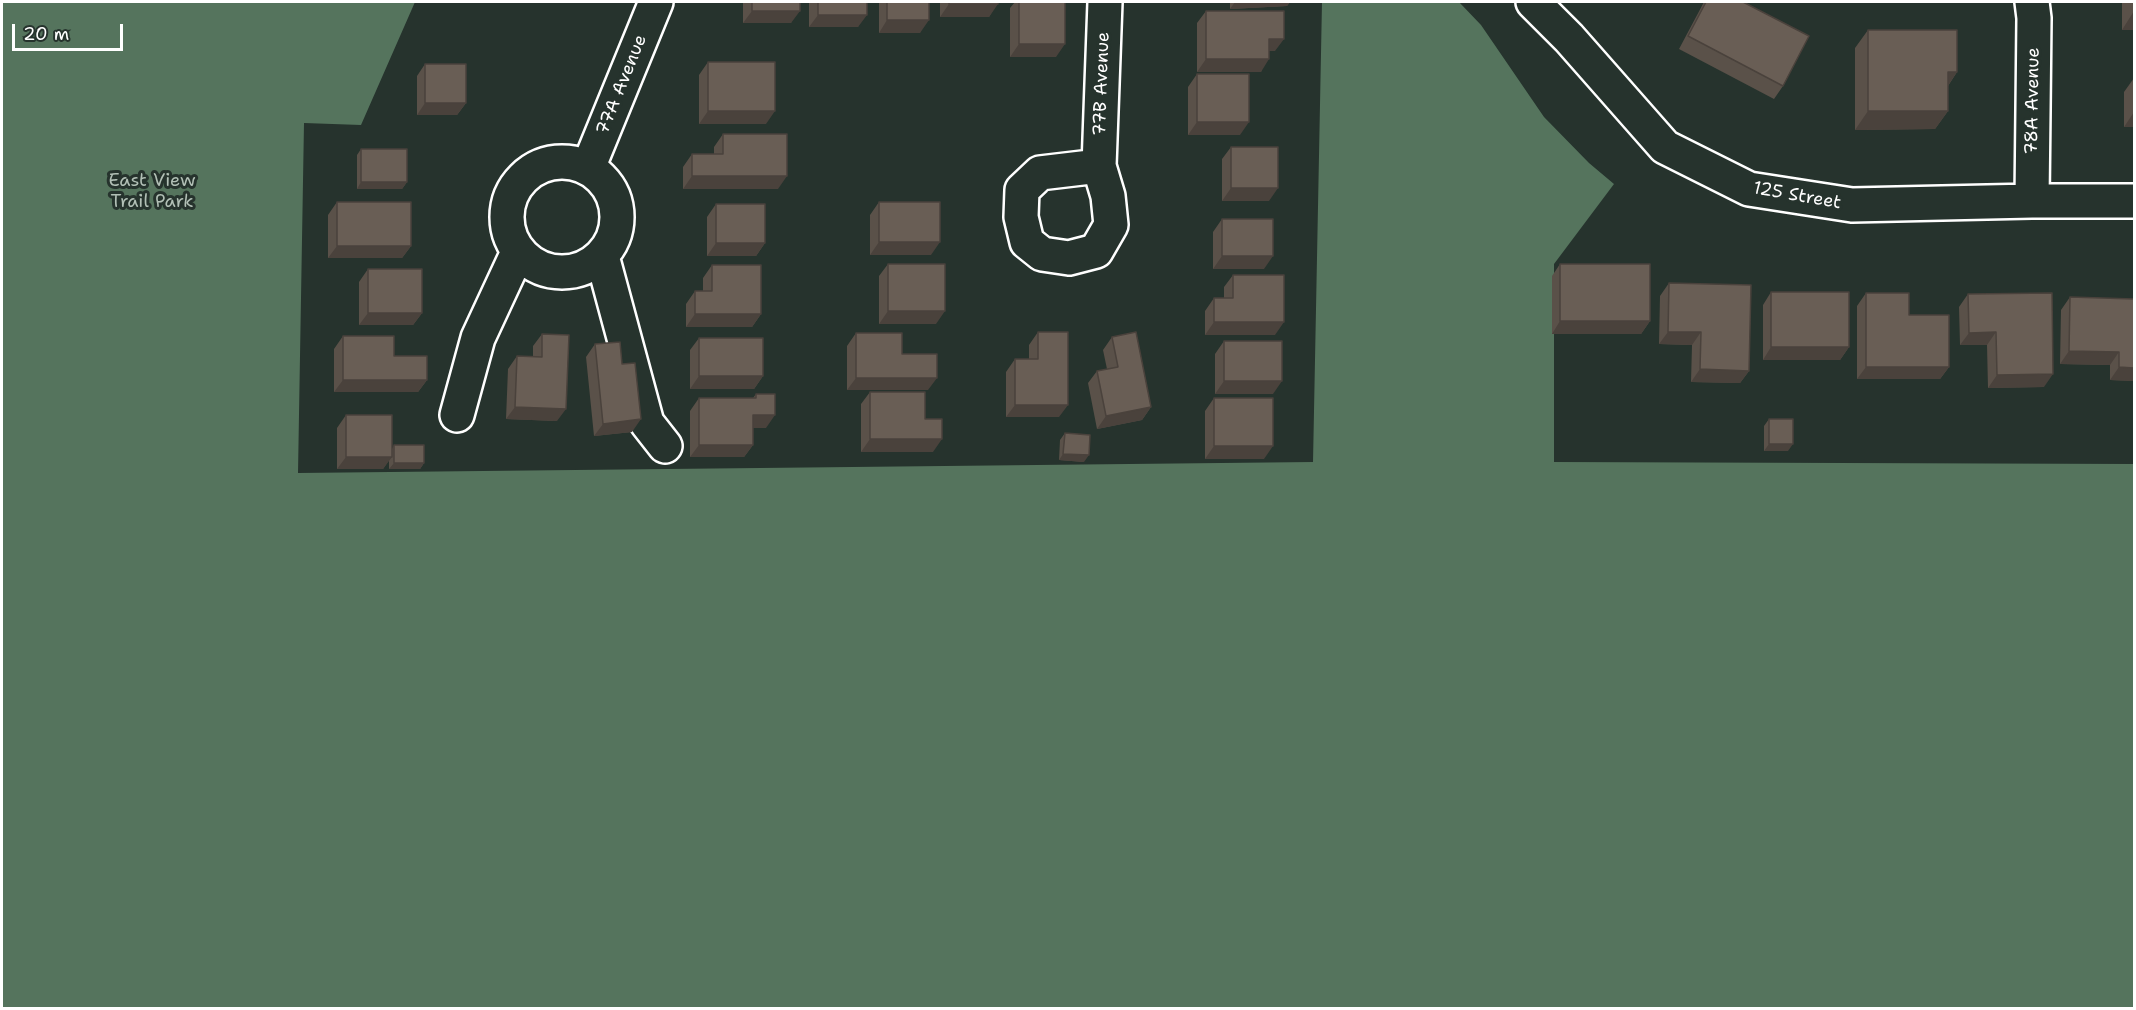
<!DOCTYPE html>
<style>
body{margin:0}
#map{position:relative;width:2136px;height:1010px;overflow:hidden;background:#26332d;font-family:"Shantell Sans",sans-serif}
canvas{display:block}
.frame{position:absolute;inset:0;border:3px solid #fff;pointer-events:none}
.scale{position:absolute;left:12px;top:24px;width:111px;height:27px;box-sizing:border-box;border:3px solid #fff;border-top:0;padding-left:8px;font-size:18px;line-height:21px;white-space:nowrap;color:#fff;-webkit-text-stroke:4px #26332d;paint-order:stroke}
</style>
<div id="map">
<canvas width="2136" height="1010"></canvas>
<div class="frame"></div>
<div class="scale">20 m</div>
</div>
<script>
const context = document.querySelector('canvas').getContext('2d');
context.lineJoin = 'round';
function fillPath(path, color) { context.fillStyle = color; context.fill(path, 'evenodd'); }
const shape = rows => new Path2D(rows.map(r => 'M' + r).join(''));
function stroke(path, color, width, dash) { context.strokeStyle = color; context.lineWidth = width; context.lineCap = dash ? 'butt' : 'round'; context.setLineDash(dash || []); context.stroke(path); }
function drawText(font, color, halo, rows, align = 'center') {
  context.font = font + ' "Shantell Sans",sans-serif'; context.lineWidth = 6; context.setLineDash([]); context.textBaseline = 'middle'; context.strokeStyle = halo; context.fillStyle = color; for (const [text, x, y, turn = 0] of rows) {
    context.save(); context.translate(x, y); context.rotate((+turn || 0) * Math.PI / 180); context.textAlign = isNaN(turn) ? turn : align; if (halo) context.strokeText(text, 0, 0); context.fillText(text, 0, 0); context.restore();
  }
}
fillPath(shape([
 [2,2,415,2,361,125,304,123,298,473,1313,462,1322,2,1459,2,1481,25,1544,117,1589,163,1614,184,1554,264,1554,462,2134,464,2134,1008,2,1008]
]), '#55745d');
const minor = shape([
 [1533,2,1569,38,1665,147,1749,189,1852,205,2032,201,2134,201],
 [2032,2,2034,18,2032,201],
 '507 217a55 55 0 1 1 110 0a55 55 0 1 1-110 0Z',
 [1099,166,1040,173,1022,190,1021,217,1027,242,1042,254,1069,258,1096,251,1111,225,1108,196,1099,166,1105,2],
 [588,168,656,2],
 [602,256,647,423,665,446],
 [457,415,478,338,518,252]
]);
stroke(minor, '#fff', 38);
stroke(minor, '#26332d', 33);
fillPath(shape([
 [743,2,800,2,791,23,743,23],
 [809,2,867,2,858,27,809,27],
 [879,2,929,2,920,33,879,33],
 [940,2,998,2,989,17,940,17],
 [1015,2,1065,2,1056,57,1010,57,1010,8],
 [1230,2,1290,2,1287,6,1230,9],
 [1704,2,1743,2,1783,86,1774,99,1679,49],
 [2122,2,2134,2,2134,30,2122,30],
 [1206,11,1275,51,1269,51,1261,72,1197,72,1197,23],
 [1868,30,1957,72,1948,86,1948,111,1935,129,1855,130,1855,48],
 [708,62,766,124,699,124,699,75],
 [425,64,466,103,457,115,417,115,417,76],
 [1197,74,1240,135,1188,135,1188,87],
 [2134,78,2134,127,2124,127,2124,92],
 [723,134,778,189,683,189,683,167,692,154,714,154,714,147],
 [1231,147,1269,201,1222,201,1222,159],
 [361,149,407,182,402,189,357,189,357,155],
 [337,202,411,246,402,258,328,258,328,215],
 [879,202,931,255,870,255,870,215],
 [716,204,765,243,756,256,707,256,707,217],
 [1222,219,1264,269,1213,269,1213,232],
 [888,264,936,324,879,324,879,276],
 [1560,264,1650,321,1641,334,1552,334,1552,276],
 [712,265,761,314,752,327,686,327,686,304,695,291,703,291,703,278],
 [368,269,422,313,413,325,359,325,359,282],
 [1233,275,1275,335,1205,335,1205,311,1214,298,1224,298,1224,287],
 [1669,283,1749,371,1740,383,1691,382,1692,345,1659,344,1660,296],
 [1771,292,1849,347,1840,360,1763,360,1763,305],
 [1866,293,1909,315,1949,367,1940,379,1857,379,1857,306],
 [1968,294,2044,387,1988,388,1987,345,1960,345,1959,307],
 [2070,297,2134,299,2134,381,2110,380,2110,365,2060,364,2061,310],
 [1038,332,1059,417,1006,417,1006,372,1015,359,1029,359,1029,345],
 [856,333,902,354,928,390,847,390,847,346],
 [542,334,557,421,506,419,508,369,517,356,533,357,533,346],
 [343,336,394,356,427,380,418,392,334,392,334,349],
 [1112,337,1151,407,1142,420,1097,429,1088,383,1097,371,1107,369,1103,350],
 [699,338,763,376,754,389,690,389,690,350],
 [1224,341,1273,394,1215,394,1215,354],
 [595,344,622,364,632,432,594,436,586,357],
 [870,392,925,419,933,452,861,452,861,404],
 [756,394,766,428,753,428,753,445,744,457,690,457,690,411,699,398,753,398],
 [1214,398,1264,459,1205,459,1205,411],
 [346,415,392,449,394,445,424,463,420,469,389,469,389,460,383,469,337,469,337,428],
 [1769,419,1788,451,1764,451,1764,426],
 [1065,433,1084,462,1059,460,1060,440]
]), '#5a5149');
fillPath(shape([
 [1235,2,1290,2,1287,6,1230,9],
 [949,4,998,4,989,17,940,17],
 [752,11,800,11,791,23,743,23],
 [2134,11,2134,30,2122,30],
 [818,15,867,15,858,27,809,27],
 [887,20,929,20,920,33,879,33],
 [1269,39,1284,39,1275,51,1261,51],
 [1019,44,1065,44,1056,57,1010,57],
 [1206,59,1269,59,1261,72,1197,72],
 [1948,72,1957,72,1945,90],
 [425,103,466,103,457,115,417,115],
 [708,111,775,111,766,124,699,124],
 [1868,111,1948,111,1935,129,1855,130],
 [2134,112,2134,127,2124,127],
 [1197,122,1249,122,1240,135,1188,135],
 [692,176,787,176,778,189,683,189],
 [361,182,407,182,402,189,357,189],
 [1231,188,1278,188,1269,201,1222,201],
 [879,242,940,242,931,255,870,255],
 [716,243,765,243,756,256,707,256],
 [337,246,411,246,402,258,328,258],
 [1222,256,1273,256,1264,269,1213,269],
 [888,311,945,311,936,324,879,324],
 [368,313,422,313,413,325,359,325],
 [695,314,761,314,752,327,686,327],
 [1560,321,1650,321,1641,334,1552,334],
 [1214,322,1284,322,1275,335,1205,335],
 [1668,332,1701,332,1692,345,1659,344],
 [1996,332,1987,345,1960,345,1969,333],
 [1771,347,1849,347,1840,360,1763,360],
 [2069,351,2119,352,2110,365,2060,364],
 [1866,367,1949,367,1940,379,1857,379],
 [2119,367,2134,368,2134,381,2110,380],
 [1700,369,1749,371,1740,383,1691,382],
 [2053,374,2044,387,1988,388,1997,375],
 [699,376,763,376,754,389,690,389],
 [856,378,937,378,928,390,847,390],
 [343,380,427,380,418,392,334,392],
 [1224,381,1282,381,1273,394,1215,394],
 [1015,405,1068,405,1059,417,1006,417],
 [515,407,566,409,557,421,506,419],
 [1151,407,1142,420,1097,429,1106,416],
 [753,415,775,415,766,428,744,428],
 [641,419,632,432,594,436,603,424],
 [870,439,942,439,933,452,861,452],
 [1769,444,1793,444,1788,451,1764,451],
 [699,445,753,445,744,457,690,457],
 [1214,446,1273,446,1264,459,1205,459],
 [1063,454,1089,455,1084,462,1059,460],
 [346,457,392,457,383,469,337,469],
 [394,463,424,463,420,469,389,469]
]), '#4a423c');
const building = shape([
 [752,2,800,2,800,11,752,11,752,2],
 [818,2,867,2,867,15,818,15,818,2],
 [887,2,929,2,929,20,887,20,887,2],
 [949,2,998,2,998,4,949,4,949,2],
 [1019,2,1065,2,1065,44,1019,44,1019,2],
 [1706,2,1743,2,1809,36,1783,86,1688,36,1706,2],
 [1206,11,1284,11,1284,39,1269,39,1269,59,1206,59,1206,11],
 [1868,30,1957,30,1957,72,1948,72,1948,111,1868,111,1868,30],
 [708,62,775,62,775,111,708,111,708,62],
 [425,64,466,64,466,103,425,103,425,64],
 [1197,74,1249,74,1249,122,1197,122,1197,74],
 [723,134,787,134,787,176,692,176,692,154,723,154,723,134],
 [1231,147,1278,147,1278,188,1231,188,1231,147],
 [361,149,407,149,407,182,361,182,361,149],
 [337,202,411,202,411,246,337,246,337,202],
 [879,202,940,202,940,242,879,242,879,202],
 [716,204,765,204,765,243,716,243,716,204],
 [1222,219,1273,219,1273,256,1222,256,1222,219],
 [888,264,945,264,945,311,888,311,888,264],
 [1560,264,1650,264,1650,321,1560,321,1560,264],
 [712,265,761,265,761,314,695,314,695,291,712,291,712,265],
 [368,269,422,269,422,313,368,313,368,269],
 [1233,275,1284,275,1284,322,1214,322,1214,298,1233,298,1233,275],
 [1669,283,1751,285,1749,371,1700,369,1701,332,1668,332,1669,283],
 [1771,292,1849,292,1849,347,1771,347,1771,292],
 [1866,293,1909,293,1909,315,1949,315,1949,367,1866,367,1866,293],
 [2052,293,2053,374,1997,375,1996,332,1969,333,1968,294,2052,293],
 [2070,297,2134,299,2134,368,2119,367,2119,352,2069,351,2070,297],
 [1038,332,1068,332,1068,405,1015,405,1015,359,1038,359,1038,332],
 [1136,332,1151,407,1106,416,1097,371,1118,367,1112,337,1136,332],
 [856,333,902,333,902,354,937,354,937,378,856,378,856,333],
 [542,334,569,335,566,409,515,407,517,356,542,357,542,334],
 [343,336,394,336,394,356,427,356,427,380,343,380,343,336],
 [699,338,763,338,763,376,699,376,699,338],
 [1224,341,1282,341,1282,381,1224,381,1224,341],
 [620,342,622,364,635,363,641,419,603,424,595,344,620,342],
 [870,392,925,392,925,419,942,419,942,439,870,439,870,392],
 [756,394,775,394,775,415,753,415,753,445,699,445,699,398,756,398,756,394],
 [1214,398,1273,398,1273,446,1214,446,1214,398],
 [346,415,392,415,392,457,346,457,346,415],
 [1769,419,1793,419,1793,444,1769,444,1769,419],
 [1065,433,1090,435,1089,455,1063,454,1065,433],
 [394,445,424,445,424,463,394,463,394,445]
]);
fillPath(building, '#695e55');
stroke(building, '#4a423c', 1.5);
drawText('18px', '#fff', '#26332d', [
 ["77B Avenue",1102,84,-88],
 ["77A Avenue",622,85,-68],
 ["78A Avenue",2033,101,-89],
 ["125 Street",1797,196,10]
]);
drawText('18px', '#b2c0b6', '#26332d', [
 ["East View",152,181],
 ["Trail Park",152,202]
]);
</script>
